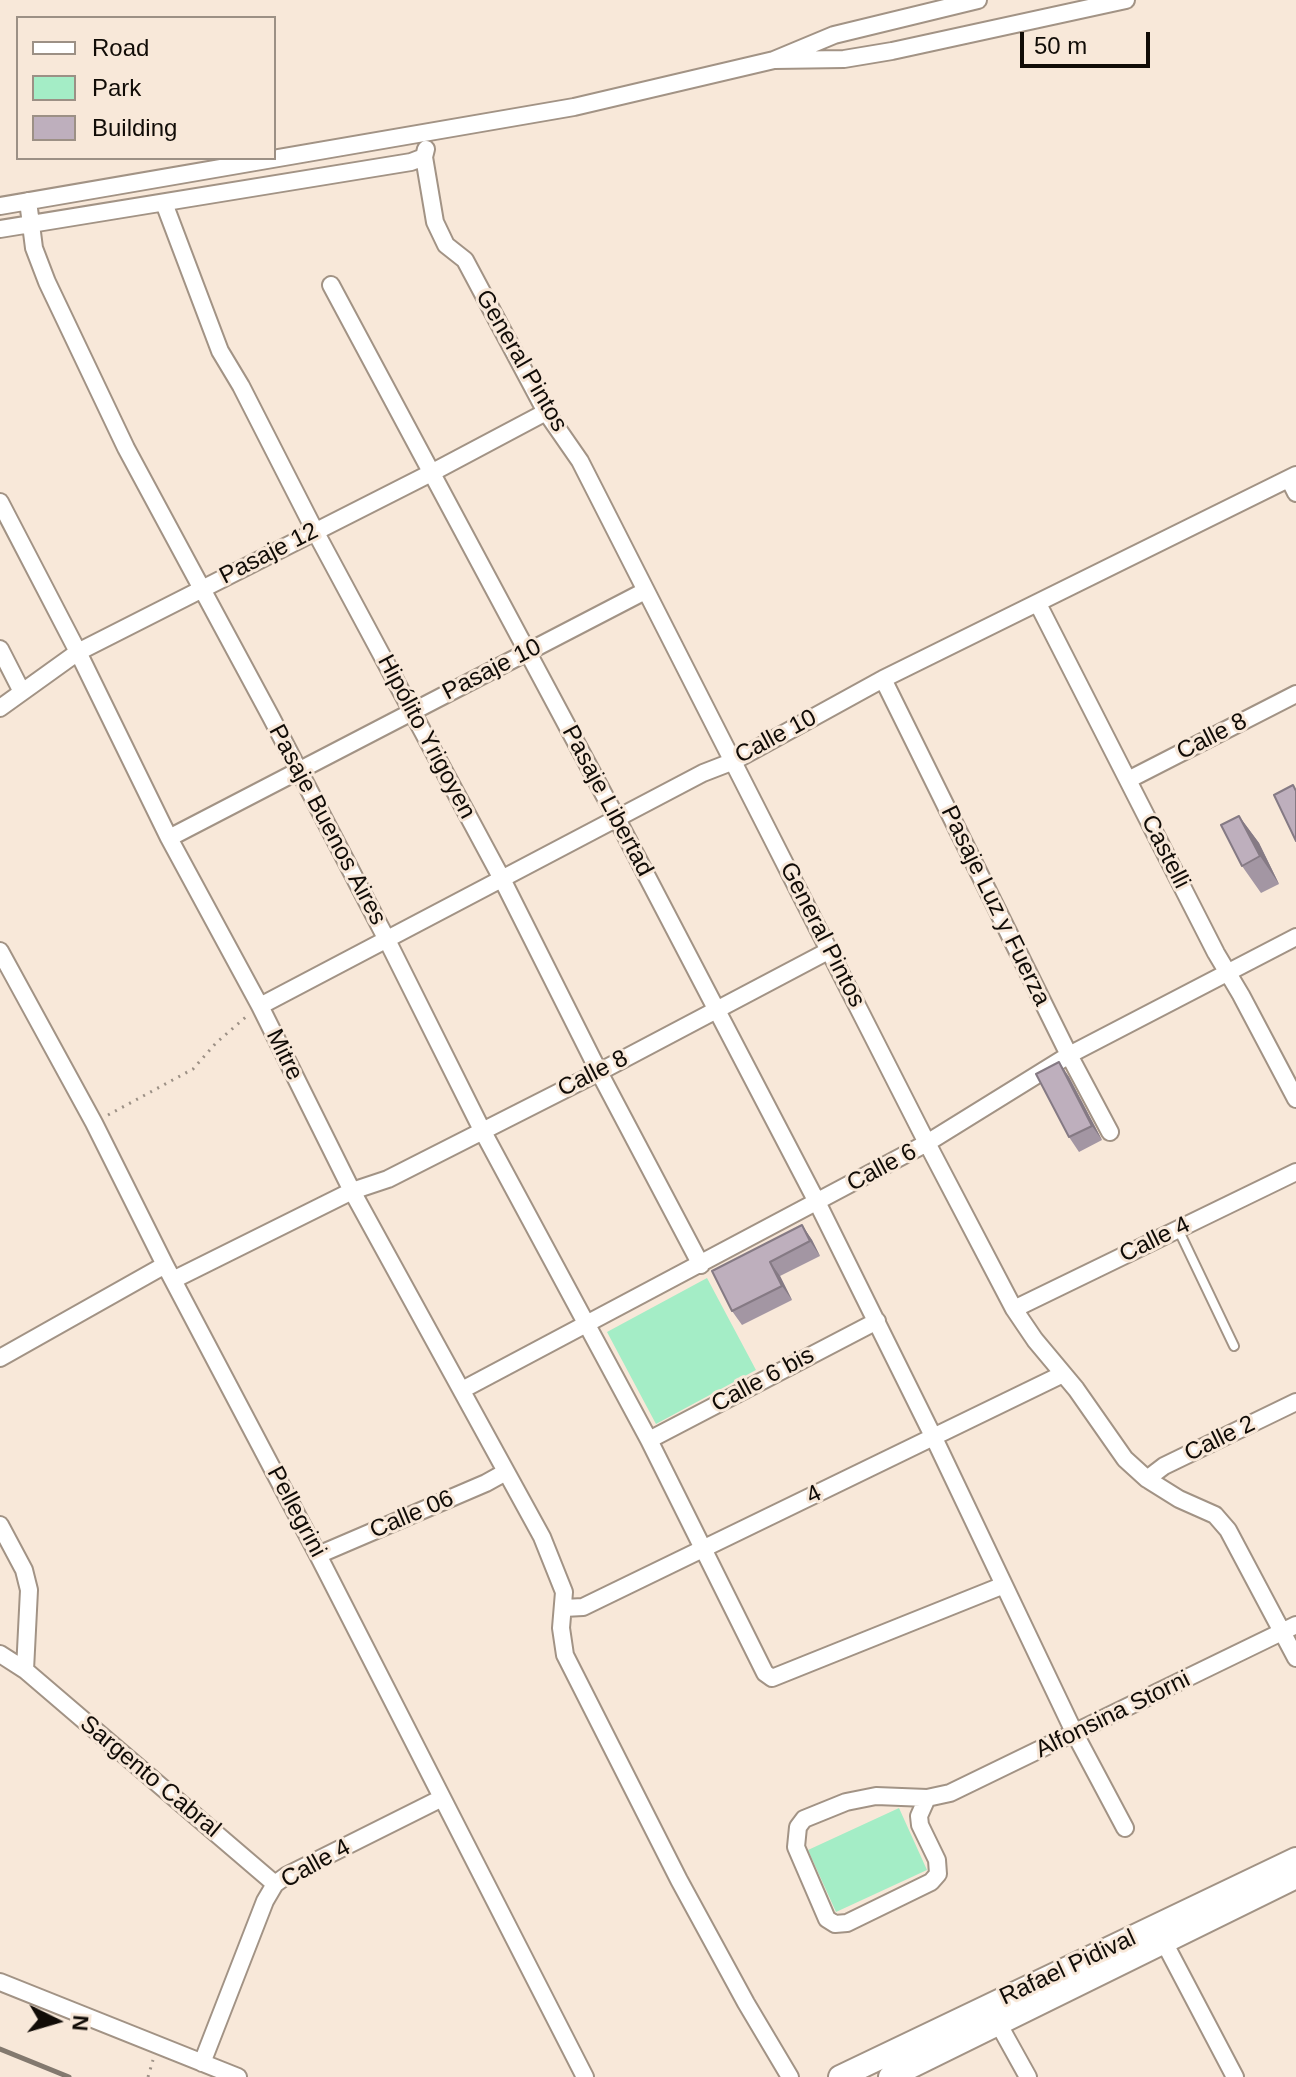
<!DOCTYPE html>
<meta charset="utf-8">
<style>
body{margin:0}
#map{position:relative;width:1296px;height:2077px;overflow:hidden;background:#f8e8d9;font-family:Helvetica,sans-serif}
canvas{display:block}
.legend{position:absolute;left:16px;top:16px;width:260px;height:144px;box-sizing:border-box;background:#f8e8d9;border:2px solid #9c9085;margin:0;padding:10px 14px;list-style:none;font-size:24px;color:#110c07}
.legend li{display:flex;align-items:center;gap:16px;height:40px}
.legend b{width:40px;border:2px solid #9c9085}
.north{position:absolute;left:16px;top:1981px;width:80px;height:80px;-webkit-text-stroke:6px #f8e8d9;paint-order:stroke;rotate:95deg;font-size:22px;font-weight:700;line-height:32px;text-align:center;color:#110c07}
.north::after{content:'';display:block;margin:auto;width:28px;height:36px;background:#110c07;clip-path:polygon(50% 0,100% 100%,50% 72%,0 100%)}
.scale{position:absolute;left:1020px;top:32px;width:130px;height:36px;box-sizing:border-box;border:4px solid #110c07;border-top:0;padding-left:10px;font-size:24px;line-height:28px;white-space:nowrap;color:#110c07;-webkit-text-stroke:6px #f8e8d9;paint-order:stroke}
</style>
<div id="map">
<canvas width="1296" height="2077"></canvas>
<ul class="legend">
<li><b style="height:10px;background:#fff"></b>Road</li>
<li><b style="height:22px;background:#a4edc6"></b>Park</li>
<li><b style="height:22px;background:#beafbd"></b>Building</li>
</ul>
<div class="north">N</div>
<div class="scale">50 m</div>
</div>
<script>
const context = document.querySelector('canvas').getContext('2d');
context.lineJoin = 'round';
function fillPath(path, color) { context.fillStyle = color; context.fill(path, 'evenodd'); }
const shape = rows => new Path2D(rows.map(r => 'M' + r).join(''));
function stroke(path, color, width, dash) { context.strokeStyle = color; context.lineWidth = width; context.lineCap = dash ? 'butt' : 'round'; context.setLineDash(dash || []); context.stroke(path); }
function drawText(font, color, halo, rows, align = 'center') {
  context.font = font + ' Helvetica,sans-serif'; context.lineWidth = 6; context.setLineDash([]); context.textBaseline = 'middle'; context.strokeStyle = halo; context.fillStyle = color; for (const [text, x, y, turn = 0] of rows) {
    context.save(); context.translate(x, y); context.rotate((+turn || 0) * Math.PI / 180); context.textAlign = isNaN(turn) ? turn : align; if (halo) context.strokeText(text, 0, 0); context.fillText(text, 0, 0); context.restore();
  }
}
fillPath(shape([
 [707,1278,756,1370,656,1424,607,1332],
 [899,1808,927,1870,836,1912,808,1850]
]), '#a4edc6');
const lane = shape([
 [1178,1229,1234,1346]
]);
const street = shape([
 [978,0,834,35,774,60,844,59,892,51,1126,0],
 [424,157,435,222,446,245,465,260,546,412,580,461,927,1143,1014,1309,1035,1340,1076,1389,1125,1459,1147,1479,1179,1499,1215,1515,1228,1530,1296,1658],
 [28,201,34,248,47,282,126,448,271,717,386,938,482,1130,649,1440,765,1673,772,1678,782,1674,1004,1585],
 [164,203,220,351,241,386,315,531,502,879,599,1072,701,1265],
 [0,206,574,107,774,60],
 [0,229,411,162,424,157,426,149],
 [331,285,617,819,817,1202,934,1438,1075,1734,1125,1828],
 [1289,479,1296,493],
 [0,502,78,652,169,838,260,1006,352,1191,542,1537,564,1592,561,1628,565,1655,679,1880,746,2003,790,2077],
 [1038,604,1216,953,1241,995,1296,1099],
 [0,649,22,692],
 [883,679,1069,1055,1110,1132],
 [0,708,78,652,433,472,546,412],
 [1128,780,1296,694],
 [169,838,645,591],
 [0,951,94,1123,165,1265,318,1555,585,2077],
 [260,1006,703,773,734,761,883,679,1296,475],
 [173,1280,352,1191,388,1179,599,1072,830,950],
 [1014,1309,1296,1172],
 [0,1358,165,1265],
 [462,1390,927,1143,1069,1055,1296,937],
 [649,1440,877,1321],
 [1147,1479,1164,1466,1296,1402],
 [0,1525,24,1570,29,1590,25,1670],
 [318,1555,486,1483,504,1473],
 [564,1608,583,1607,1063,1374],
 [0,1654,25,1670,275,1884],
 [927,1798,919,1816,920,1825,937,1860,938,1874,931,1882,847,1923,835,1924,827,1919,796,1847,798,1827,804,1819,846,1802,876,1796,927,1798,950,1793,1296,1625],
 [1164,1942,1235,2077],
 [0,1982,238,2077],
 [998,2023,1028,2077],
 [202,2063,265,1901,275,1884,286,1876,442,1798]
]);
const secondary = shape([
 [840,2077,1296,1859],
 [890,2077,1296,1877]
]);
stroke(lane, '#a29385', 12);
stroke(street, '#a29385', 20);
stroke(secondary, '#a29385', 26);
stroke(shape([
 [108,1115,193,1069,216,1043,247,1016],
 [148,2077,153,2060]
]), '#9c9085', 3, [2, 6]);
stroke(lane, '#fff', 8);
stroke(street, '#fff', 16);
stroke(secondary, '#fff', 22);
stroke(shape([
 [0,2049,69,2077]
]), '#83796f', 5);
fillPath(shape([
 [1239,816,1259,843,1279,884,1261,893,1242,866],
 [1059,1062,1069,1077,1102,1140,1079,1152,1069,1137],
 [802,1225,812,1240,820,1256,780,1276,792,1300,742,1325,732,1311,712,1271]
]), '#a396a3');
fillPath(shape([
 [1239,816,1259,843,1279,884,1260,856],
 [1059,1062,1069,1077,1102,1140,1092,1126],
 [802,1225,812,1240,820,1256,810,1241],
 [770,1262,780,1276,792,1300,782,1286]
]), '#857a84');
const building = shape([
 [1293,785,1296,791,1296,841,1274,795,1293,785],
 [1239,816,1260,856,1242,866,1221,825,1239,816],
 [1059,1062,1092,1126,1069,1137,1036,1074,1059,1062],
 [802,1225,810,1241,770,1262,782,1286,732,1311,712,1271,802,1225]
]);
fillPath(building, '#beafbd');
stroke(building, '#857a84', 2);
drawText('24px', '#110c07', '#f8e8d9', [
 ["General Pintos",521,361,60],
 ["Pasaje 12",269,554,-27],
 ["Pasaje 10",492,670,-27],
 ["Hipólito Yrigoyen",426,737,62],
 ["Calle 10",776,737,-28],
 ["Calle 8",1212,737,-27],
 ["Pasaje Libertad",607,801,62],
 ["Pasaje Buenos Aires",327,825,62],
 ["Castelli",1165,852,63],
 ["Pasaje Luz y Fuerza",995,906,64],
 ["General Pintos",822,935,63],
 ["Mitre",284,1055,64],
 ["Calle 8",593,1074,-27],
 ["Calle 6",882,1168,-28],
 ["Calle 4",1155,1240,-26],
 ["Calle 6 bis",763,1380,-28],
 ["Calle 2",1220,1439,-26],
 ["4",814,1495,-26],
 ["Pellegrini",296,1512,62],
 ["Calle 06",412,1515,-23],
 ["Alfonsina Storni",1113,1715,-26],
 ["Sargento Cabral",150,1777,40],
 ["Calle 4",316,1864,-29],
 ["Rafael Pidival",1068,1968,-25]
]);
</script>
